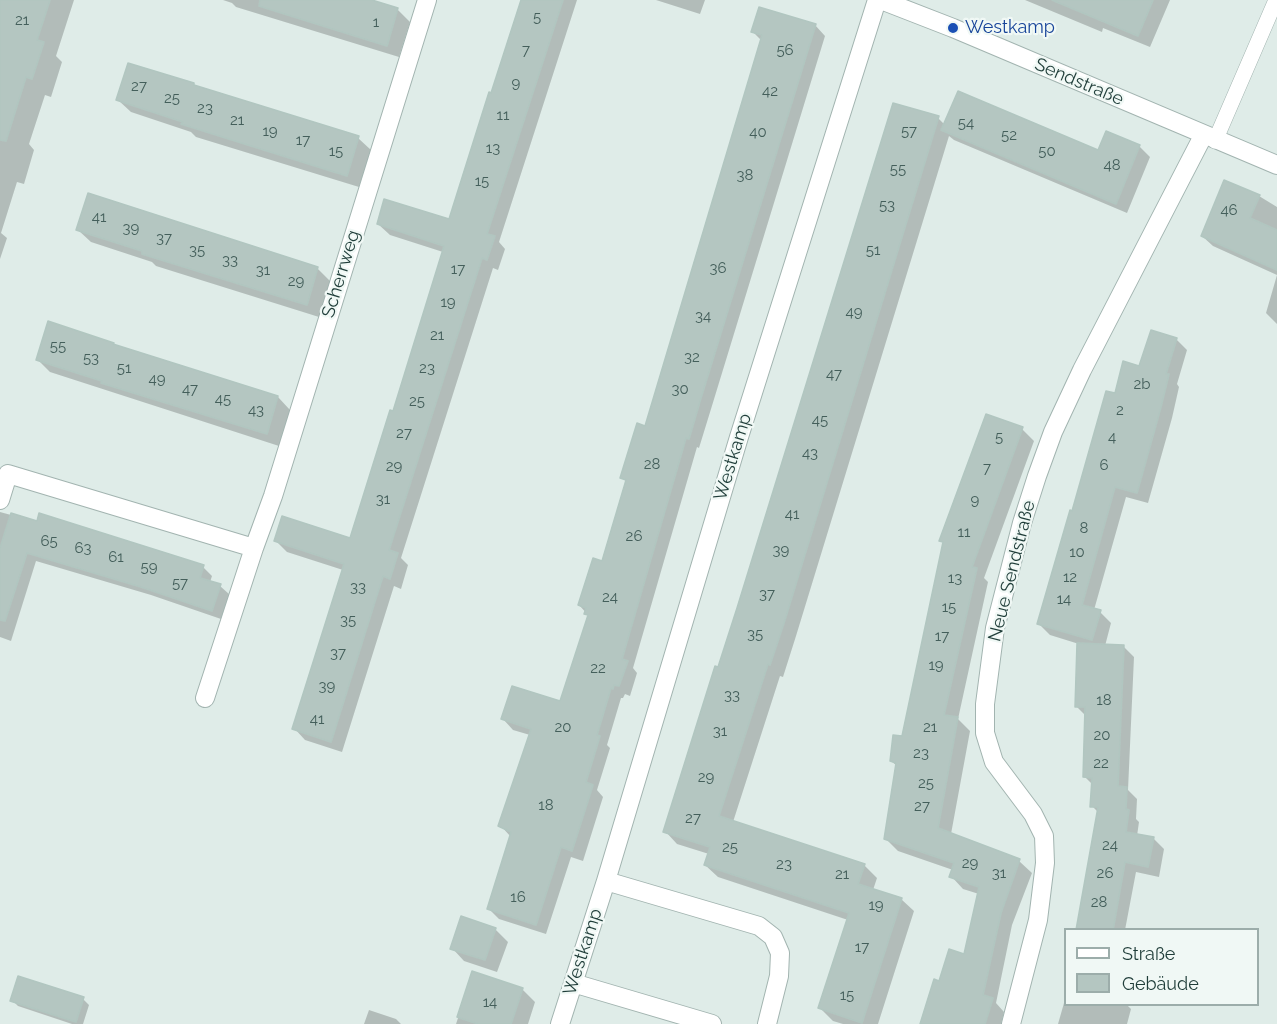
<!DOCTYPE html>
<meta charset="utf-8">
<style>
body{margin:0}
#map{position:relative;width:1277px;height:1024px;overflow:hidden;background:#dfece8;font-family:Raleway,sans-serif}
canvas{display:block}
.legend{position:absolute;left:1064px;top:928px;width:195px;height:78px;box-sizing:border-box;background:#f0f8f5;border:2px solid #9cadaa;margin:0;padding:8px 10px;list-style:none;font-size:18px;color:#1f3d39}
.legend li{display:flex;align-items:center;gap:12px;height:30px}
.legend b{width:30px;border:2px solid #9cadaa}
</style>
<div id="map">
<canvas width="1277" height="1024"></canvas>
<ul class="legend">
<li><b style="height:8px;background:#fff"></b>Straße</li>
<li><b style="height:16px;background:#b4c6c1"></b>Gebäude</li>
</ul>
</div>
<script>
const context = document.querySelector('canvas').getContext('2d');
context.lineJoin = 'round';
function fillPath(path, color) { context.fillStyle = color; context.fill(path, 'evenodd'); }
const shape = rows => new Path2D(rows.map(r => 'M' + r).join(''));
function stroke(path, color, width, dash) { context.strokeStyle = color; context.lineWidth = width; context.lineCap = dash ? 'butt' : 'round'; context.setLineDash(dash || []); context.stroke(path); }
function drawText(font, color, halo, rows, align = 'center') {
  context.font = font + ' Raleway,sans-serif'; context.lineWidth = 4.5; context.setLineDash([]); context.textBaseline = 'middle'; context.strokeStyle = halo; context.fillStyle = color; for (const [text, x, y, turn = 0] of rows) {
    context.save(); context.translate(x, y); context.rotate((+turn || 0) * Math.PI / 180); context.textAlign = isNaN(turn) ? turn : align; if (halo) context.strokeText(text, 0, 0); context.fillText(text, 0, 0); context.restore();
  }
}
fillPath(shape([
 [0,0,74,0,56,56,62,62,51,97,45,95,29,144,34,150,24,184,17,182,1,233,7,238,0,259],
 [223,0,367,0,397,9,410,22,399,57,236,7,232,3],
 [523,0,577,0,499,242,505,249,498,270,493,268,401,558,408,565,401,589,394,586,342,752,305,740,294,728,343,570,287,552,276,541,351,539,394,413,443,252,390,235,378,224,450,221],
 [656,0,705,0,700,14],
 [1025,0,1170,0,1150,47,1103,28,1102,32],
 [815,25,825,36,711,409,699,448,697,447,633,668,637,673,630,696,625,694,623,698,621,698,607,745,610,748,597,790,603,797,583,861,571,857,546,934,499,919,489,909,511,837,500,825,530,735,513,730,503,719,561,702,589,616,579,605,603,563,627,482,622,478,646,428,762,41,753,32],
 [197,88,358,138,371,150,359,187,196,137,191,132,131,112,118,100],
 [938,118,945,125,1099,152,1139,146,1150,157,1127,213,954,140,949,136,796,636,783,677,780,676,733,822,864,865,877,878,873,890,901,899,914,911,878,1024,843,1024,833,1021,820,1008,848,920,718,877,705,865,709,854,677,844,665,831,719,669],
 [1259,196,1277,207,1277,324,1266,313,1277,275,1213,246,1202,236],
 [78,230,317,268,330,281,319,317,156,266,152,262,91,242],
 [49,323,113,344,117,347,278,397,290,410,279,446,50,372,37,359],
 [1176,339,1187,350,1177,384,1179,387,1172,418,1148,503,1126,497,1094,610,1100,612,1111,623,1105,646,1123,646,1134,657,1128,790,1137,799,1136,819,1139,822,1137,836,1153,838,1164,849,1159,877,1136,872,1125,930,1077,930,1099,813,1092,806,1093,785,1084,776,1086,716,1076,706,1079,644,1050,635,1039,624,1073,513,1116,395,1140,367],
 [1022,429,1034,441,984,578,988,582,958,719,970,731,951,834,1019,861,1032,873,1012,925,996,1003,1004,1012,1001,1024,921,1024,940,983,965,956,979,894,963,889,951,876,953,870,898,851,885,838,897,766,891,761,904,738,945,544,941,540],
 [0,512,203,567,212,576,210,582,220,586,229,594,221,619,151,595,36,561,11,641,0,637],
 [495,929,508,942,497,972,464,961,452,948],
 [473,973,522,989,535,1002,528,1024,456,1024],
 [1066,996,1066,1004,1126,1004,1131,1009,1127,1024,1058,1024],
 [83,999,89,1005,83,1024,72,1024,18,1006,12,1000],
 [369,1010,396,1019,401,1024,364,1024]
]), '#0003');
const building = shape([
 [0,0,50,0,37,40,44,42,32,79,26,77,6,141,0,140,0,0],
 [260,0,372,0,398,8,387,46,259,6,260,0],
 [521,0,563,0,487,234,495,236,487,260,482,258,389,550,398,553,390,579,383,576,331,742,292,729,344,564,274,541,282,516,350,538,390,410,393,411,444,246,377,224,384,199,449,219,489,92,491,93,521,0],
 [1052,0,1153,0,1138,36,1052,0],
 [759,7,816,24,701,398,689,439,686,438,622,659,628,661,619,686,614,685,613,689,611,688,597,735,600,736,586,782,593,785,572,851,561,847,536,925,487,909,511,832,498,826,531,729,501,719,512,686,560,701,588,615,584,614,586,608,578,605,593,558,602,561,626,480,620,478,637,423,645,426,762,35,751,32,759,7],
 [128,63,194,83,194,85,359,136,347,176,181,124,183,122,116,100,128,63],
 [958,91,1098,150,1106,131,1140,145,1116,204,941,130,958,91],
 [893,103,939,116,784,623,770,665,768,664,719,816,865,864,858,884,902,898,862,1023,818,1008,849,913,704,865,710,847,663,832,715,666,718,667,737,608,893,103],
 [1224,180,1260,195,1250,218,1277,230,1277,270,1201,236,1224,180],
 [88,193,318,267,307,305,142,254,142,251,76,230,88,193],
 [48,321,114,343,113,344,278,396,267,434,101,383,102,381,36,360,48,321],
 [1151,330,1177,338,1166,374,1169,374,1161,407,1137,493,1115,487,1082,605,1101,610,1092,640,1037,624,1070,510,1072,511,1106,391,1115,393,1123,361,1139,366,1151,330],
 [986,414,1023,427,972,567,977,568,944,715,958,717,938,828,1020,859,1001,913,983,995,993,998,985,1024,920,1024,934,979,939,981,949,949,964,954,979,887,949,877,954,863,884,839,896,763,890,761,893,735,902,736,943,542,939,541,986,414],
 [11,513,37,521,39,513,204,565,200,578,221,584,212,611,141,587,27,553,5,621,0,620,0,548,11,513],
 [1077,643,1124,645,1118,786,1127,787,1126,809,1129,810,1126,832,1154,837,1148,867,1125,862,1113,930,1076,930,1098,807,1090,807,1092,778,1083,777,1085,707,1075,707,1077,643],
 [461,916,496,928,485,960,450,949,461,916],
 [472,971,523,988,511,1024,478,1024,457,1017,472,971],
 [18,976,84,997,76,1022,10,1001,18,976]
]);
fillPath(building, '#b4c6c1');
stroke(building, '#b1c6c0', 1.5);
const service = shape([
 [1215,141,1276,0]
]);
const minor = shape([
 [881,0,953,28,1277,165],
 [0,500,8,474,254,548,273,496,427,0],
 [205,698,254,548],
 [606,881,759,926,773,937,780,953,779,976,767,1024],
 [573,983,712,1024],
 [560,1024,606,881,739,437,877,0],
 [1011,1024,1038,920,1045,863,1044,836,1033,814,994,762,985,733,985,704,995,628,1022,523,1037,476,1053,432,1082,370,1203,136]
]);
stroke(service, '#a2b4b0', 16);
stroke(minor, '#a2b4b0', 20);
stroke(service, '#fff', 15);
stroke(minor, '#fff', 18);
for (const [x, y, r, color] of [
 [953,28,6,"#1a4fb4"]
]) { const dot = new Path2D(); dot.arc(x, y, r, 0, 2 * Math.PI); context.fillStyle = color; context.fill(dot); stroke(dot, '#f0f8f5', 2); }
drawText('15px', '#445f5b', null, [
 ["5",537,17],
 ["21",22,20],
 ["1",376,22],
 ["7",526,50],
 ["56",785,50],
 ["9",516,83],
 ["27",139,86],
 ["42",770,91],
 ["25",172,98],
 ["23",205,108],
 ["11",503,115],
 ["21",237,120],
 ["54",966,123],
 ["19",270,131],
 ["57",909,131],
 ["40",758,132],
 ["52",1009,135],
 ["17",303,140],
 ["13",493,148],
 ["15",336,151],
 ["50",1047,151],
 ["48",1112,165],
 ["55",898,169],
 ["38",745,175],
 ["15",482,181],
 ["53",887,205],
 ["46",1229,210],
 ["41",99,217],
 ["39",131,228],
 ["37",164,238],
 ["35",197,250],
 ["51",873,250],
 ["33",230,260],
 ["36",718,268],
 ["17",458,269],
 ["31",263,270],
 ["29",296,281],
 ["19",448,302],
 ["49",854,312],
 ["34",703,316],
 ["21",437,335],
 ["55",58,346],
 ["32",692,357],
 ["53",91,358],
 ["51",124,368],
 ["23",427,368],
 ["47",834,374],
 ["49",157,379],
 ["2b",1142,384],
 ["47",190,389],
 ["30",680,389],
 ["45",223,399],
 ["25",417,401],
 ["43",256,410],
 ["2",1120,410],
 ["45",820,420],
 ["27",404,433],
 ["5",999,437],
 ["4",1112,437],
 ["43",810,453],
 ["28",652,464],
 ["6",1104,465],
 ["29",394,466],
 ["7",987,468],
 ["31",383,499],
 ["9",975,500],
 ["41",792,514],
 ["8",1084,528],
 ["11",964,532],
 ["26",634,536],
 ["65",49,541],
 ["63",83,548],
 ["39",781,550],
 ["10",1077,552],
 ["61",116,557],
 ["59",149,567],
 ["12",1070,577],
 ["13",955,578],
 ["57",180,583],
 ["33",358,587],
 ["37",767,594],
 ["24",610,597],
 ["14",1064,599],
 ["15",949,607],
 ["35",348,620],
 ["35",755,634],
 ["17",942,636],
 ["37",338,653],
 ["19",936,665],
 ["22",598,668],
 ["39",327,686],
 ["33",732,695],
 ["18",1104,700],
 ["41",317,719],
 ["20",563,727],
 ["21",930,727],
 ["31",720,731],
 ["20",1102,735],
 ["23",921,753],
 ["22",1101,763],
 ["29",706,777],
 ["25",926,783],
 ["18",546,805],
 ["27",922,806],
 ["27",693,818],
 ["24",1110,845],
 ["25",730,847],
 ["29",970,863],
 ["23",784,864],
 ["31",999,873],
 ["26",1105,873],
 ["21",842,874],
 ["16",518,897],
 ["28",1099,902],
 ["19",876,905],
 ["17",862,947],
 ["15",847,995],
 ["14",490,1002]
]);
drawText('18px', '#164399', '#f0f8f5', [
 ["Westkamp",965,28]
], 'left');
drawText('18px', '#1f3d39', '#f0f8f5', [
 ["Sendstraße",1079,82,23],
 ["Scherrweg",341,274,-73],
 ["Westkamp",733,457,-73],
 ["Neue Sendstraße",1012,571,-76],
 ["Westkamp",583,952,-72]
]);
</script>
